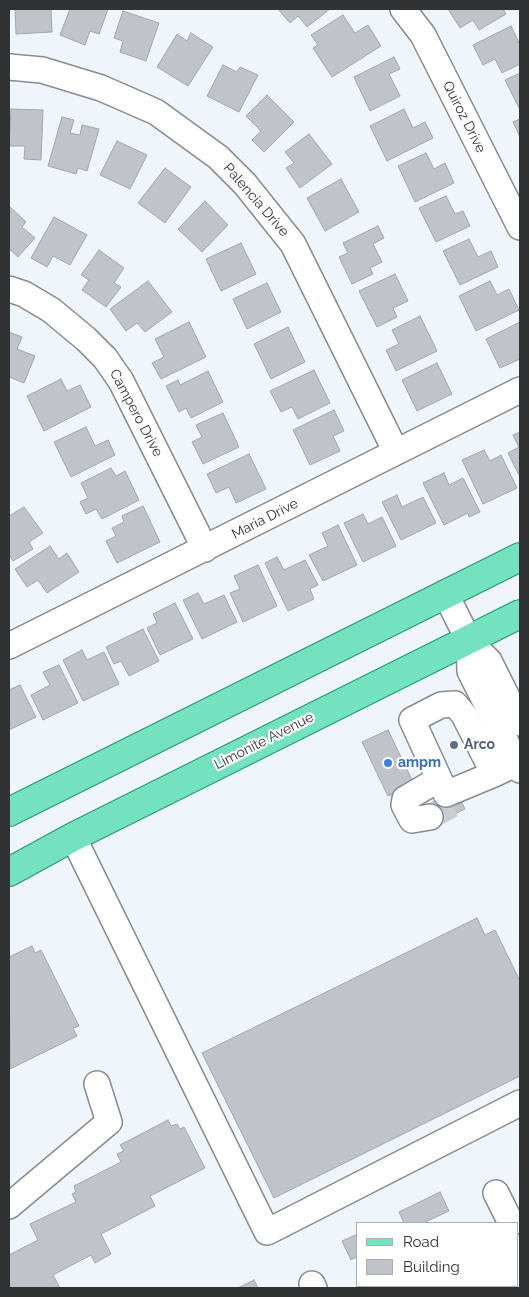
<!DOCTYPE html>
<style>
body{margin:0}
#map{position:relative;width:529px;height:1297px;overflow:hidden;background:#f0f5fb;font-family:Raleway,sans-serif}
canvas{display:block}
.frame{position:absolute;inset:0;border:10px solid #303234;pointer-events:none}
.legend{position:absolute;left:356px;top:1222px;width:162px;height:65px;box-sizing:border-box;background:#fff;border:1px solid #acadae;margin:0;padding:6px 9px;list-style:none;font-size:15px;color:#303234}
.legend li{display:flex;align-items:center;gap:10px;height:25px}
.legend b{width:25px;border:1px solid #acadae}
</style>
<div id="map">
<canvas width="529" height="1297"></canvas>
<div class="frame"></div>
<ul class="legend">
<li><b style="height:6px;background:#74e2bf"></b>Road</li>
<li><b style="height:14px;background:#c0c4ca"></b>Building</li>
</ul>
</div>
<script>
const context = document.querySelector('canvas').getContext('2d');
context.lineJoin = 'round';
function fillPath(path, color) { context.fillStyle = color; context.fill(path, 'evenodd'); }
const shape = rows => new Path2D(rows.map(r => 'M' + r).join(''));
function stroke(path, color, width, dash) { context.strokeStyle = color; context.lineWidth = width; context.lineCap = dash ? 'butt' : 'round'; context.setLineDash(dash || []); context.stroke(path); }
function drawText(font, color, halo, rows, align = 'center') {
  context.font = font + ' Raleway,sans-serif'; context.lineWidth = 4.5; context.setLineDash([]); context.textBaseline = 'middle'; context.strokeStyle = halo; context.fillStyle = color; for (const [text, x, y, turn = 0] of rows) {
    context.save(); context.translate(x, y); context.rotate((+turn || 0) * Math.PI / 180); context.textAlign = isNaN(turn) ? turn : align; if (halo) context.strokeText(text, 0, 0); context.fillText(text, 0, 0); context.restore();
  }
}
const building = shape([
 [15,9,51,9,52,32,16,34,15,9],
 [70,9,108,9,99,34,90,31,85,45,60,35,70,9],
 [278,9,330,9,307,27,298,16,290,23,278,9],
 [448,9,503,9,506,14,479,30,473,20,460,28,448,9],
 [123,11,159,23,146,61,120,52,123,41,114,38,123,11],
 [343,15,355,33,368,25,381,46,332,77,313,48,318,45,311,35,343,15],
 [511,26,520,45,520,64,502,73,495,59,483,65,473,45,511,26],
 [191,33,213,47,188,86,157,67,177,34,187,41,191,33],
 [394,57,400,69,389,74,400,96,370,111,354,77,394,57],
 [223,65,237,72,240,67,258,75,239,112,207,96,223,65],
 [520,73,520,110,505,80,520,73],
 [267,95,294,122,264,152,252,140,261,131,246,116,267,95],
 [11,109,43,110,41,160,24,159,25,146,9,146,11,109],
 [404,109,413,128,425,122,433,138,387,161,370,126,404,109],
 [62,117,74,120,70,133,80,135,82,125,99,129,87,171,78,168,76,174,48,166,62,117],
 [520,119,520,137,513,122,520,119],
 [309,134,332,164,300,188,286,168,294,163,285,152,309,134],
 [117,141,147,155,130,189,100,175,117,141],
 [426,153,434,169,445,163,454,183,415,202,398,166,426,153],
 [165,168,191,187,165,223,138,203,165,168],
 [341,179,359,212,325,231,307,198,341,179],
 [446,196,455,214,463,211,470,226,436,242,419,208,446,196],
 [205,201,228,225,202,252,178,229,205,201],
 [9,206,26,222,22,227,35,238,18,257,9,249,9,206],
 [54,217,87,235,70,265,53,256,47,267,31,258,54,217],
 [378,226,384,238,373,244,382,262,370,268,373,274,352,284,339,257,348,253,343,243,378,226],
 [469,239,478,257,491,251,498,267,460,285,443,251,469,239],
 [241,243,256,274,221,291,206,259,241,243],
 [99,250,124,268,114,283,121,287,106,307,82,290,89,280,81,275,99,250],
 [395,274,408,301,393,308,397,317,377,327,359,291,395,274],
 [148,281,172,312,145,332,137,323,126,331,110,309,148,281],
 [490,281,497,295,509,289,519,310,476,331,459,296,490,281],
 [267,283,281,312,247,329,233,299,267,283],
 [420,316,437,351,396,371,386,350,399,344,392,330,420,316],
 [189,322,206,357,161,379,152,363,164,357,155,339,189,322],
 [520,322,520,359,500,368,486,339,520,322],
 [288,327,305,362,271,379,254,344,288,327],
 [9,332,22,337,17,349,35,356,24,383,9,377,9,332],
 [437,363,452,394,417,411,402,380,437,363],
 [314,370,330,403,298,419,292,407,281,412,270,391,314,370],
 [208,371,223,402,191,418,186,408,179,412,166,386,178,380,180,385,208,371],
 [61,379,67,391,80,385,91,407,44,431,27,396,61,379],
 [334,410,344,431,333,436,340,451,310,465,293,430,334,410],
 [223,413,239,447,203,464,192,442,202,437,196,425,223,413],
 [86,427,95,446,108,440,115,455,71,477,54,442,86,427],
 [520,432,520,477,508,453,519,447,513,435,520,432],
 [484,450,490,461,501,455,517,488,483,504,462,460,484,450],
 [249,454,266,489,236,503,229,487,216,493,207,474,249,454],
 [111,468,116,476,125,471,139,500,102,519,96,509,86,514,80,502,88,498,81,483,111,468],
 [444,473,449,485,463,478,480,512,469,517,468,513,444,525,423,483,444,473],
 [397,495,402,507,423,497,436,523,401,540,382,502,397,495],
 [143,506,160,542,117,563,106,541,116,536,112,528,124,522,122,516,143,506],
 [24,507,43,533,29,542,33,549,13,561,9,554,9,516,24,507],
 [363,514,368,524,382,517,396,546,363,562,344,523,363,514],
 [338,525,357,565,323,581,309,555,328,546,322,533,338,525],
 [50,546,59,559,67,553,79,572,47,593,38,580,27,587,15,569,50,546],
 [277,557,284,570,305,560,318,585,310,589,314,599,288,611,265,563,277,557],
 [258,565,277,606,243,622,230,593,240,589,234,576,258,565],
 [198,593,204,604,224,595,237,622,202,639,183,600,198,593],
 [175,603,193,639,160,655,147,628,157,623,153,614,175,603],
 [143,629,159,661,129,676,121,661,114,664,106,647,143,629],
 [82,650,87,660,104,652,119,684,83,701,63,660,82,650],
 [59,665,78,703,43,720,31,695,50,685,43,672,59,665],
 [20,685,36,717,9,730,9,690,20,685],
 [388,730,414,784,388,796,362,742,388,730],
 [458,795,465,809,434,824,427,810,458,795],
 [477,918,485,935,495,930,520,981,520,1076,274,1198,202,1053,477,918],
 [32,946,35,953,41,950,79,1026,73,1028,77,1036,10,1069,9,957,32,946],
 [168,1120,171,1126,177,1124,180,1129,184,1127,205,1168,150,1196,155,1206,101,1234,111,1254,95,1263,91,1255,53,1275,60,1288,9,1288,9,1255,38,1240,30,1224,76,1202,72,1194,76,1192,74,1186,121,1162,117,1154,124,1151,120,1145,168,1120],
 [440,1192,449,1211,423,1223,404,1223,399,1212,440,1192],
 [358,1234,358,1256,351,1260,342,1241,358,1234],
 [254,1280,258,1288,238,1288,254,1280],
 [469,1286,501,1286,502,1288,464,1288,469,1286]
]);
fillPath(building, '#c0c4ca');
stroke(building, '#a2a6ac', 1);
stroke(shape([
 [430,817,461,800]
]), '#caced3', 25, [25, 12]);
const minor = shape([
 [403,9,423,35,520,227],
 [9,67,42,70,101,88,156,112,218,157,245,184,293,244,396,452],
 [9,289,24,294,51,310,86,339,105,358,121,381,205,549],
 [445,593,469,641,489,661,520,723],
 [469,641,470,671,520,770],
 [9,646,520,390],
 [494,774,446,794,412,720,441,705,455,704,464,715,494,774,517,763],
 [430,817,412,820,404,805,405,799,439,779],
 [73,837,267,1232,520,1103],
 [496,1193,511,1223],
 [9,1206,109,1122,97,1084],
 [312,1284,314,1288]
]);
const major = shape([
 [9,812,520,557],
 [9,872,73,837,520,614]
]);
stroke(minor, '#878b91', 28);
stroke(major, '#209873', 30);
stroke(minor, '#fff', 25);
stroke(major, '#74e2bf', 28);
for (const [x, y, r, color] of [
 [454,745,5,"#5c6f8a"],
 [388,763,5,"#3f7fe0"]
]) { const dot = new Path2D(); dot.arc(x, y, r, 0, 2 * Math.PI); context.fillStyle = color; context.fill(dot); stroke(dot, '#fff', 2); }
drawText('14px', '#303234', '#fff', [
 ["Quiroz Drive",464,117,63],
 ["Palencia Drive",256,200,49],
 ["Campero Drive",136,413,62],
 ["Maria Drive",265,519,-27],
 ["Limonite Avenue",264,741,-27]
]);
drawText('bold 14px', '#4e5e75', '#fff', [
 ["Arco",464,745]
], 'left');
drawText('bold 14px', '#366cbe', '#fff', [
 ["ampm",398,763]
], 'left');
</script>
